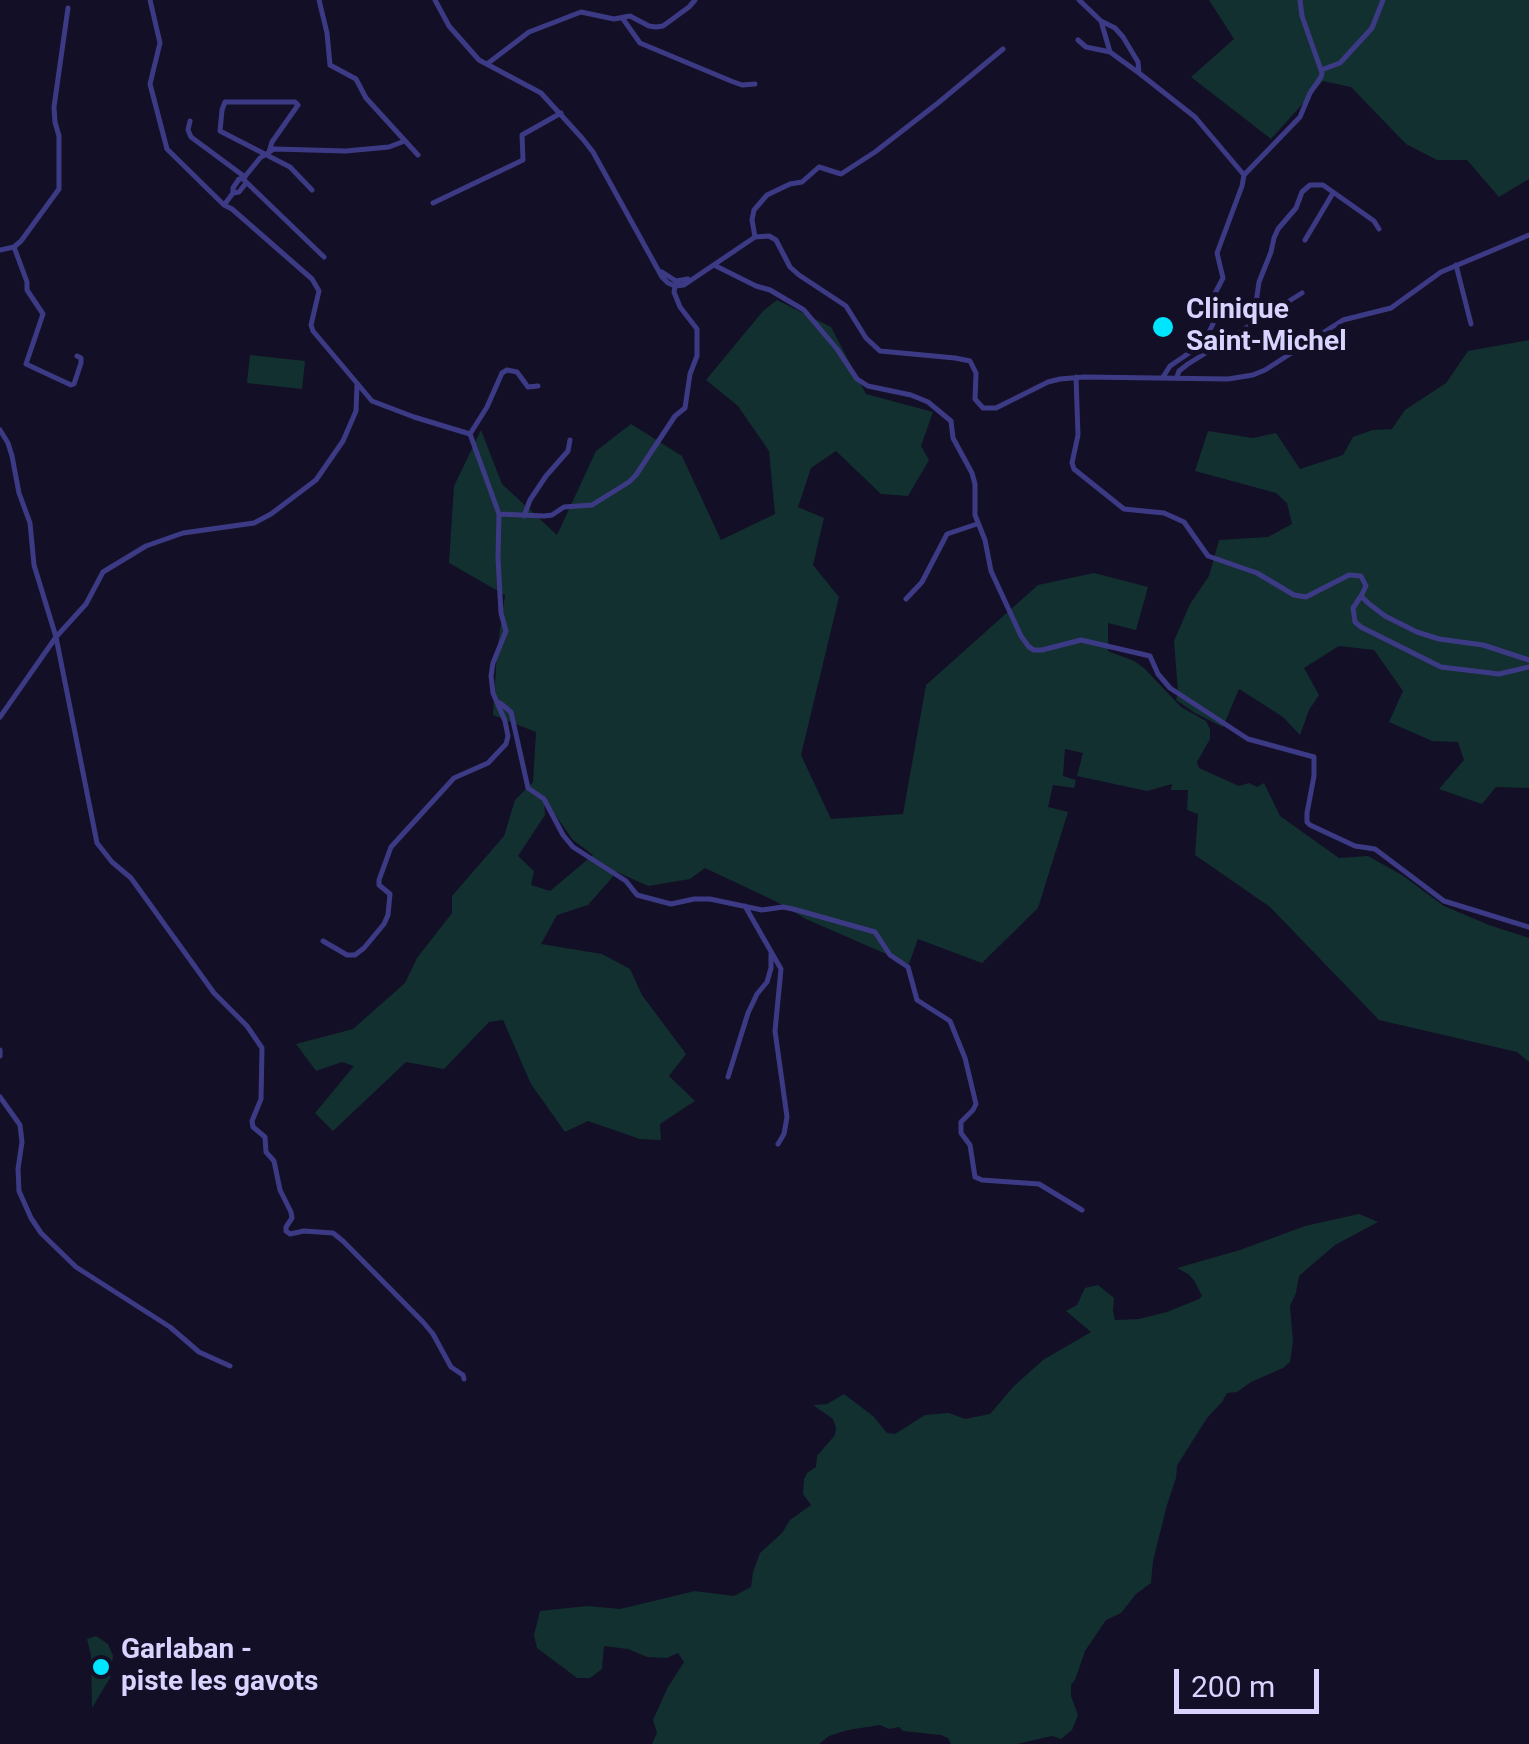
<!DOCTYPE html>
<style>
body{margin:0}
#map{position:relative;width:1529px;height:1744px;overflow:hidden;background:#130f26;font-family:Roboto,sans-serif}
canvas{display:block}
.scale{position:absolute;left:1174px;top:1669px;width:145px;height:45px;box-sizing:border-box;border:5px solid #d9d4ff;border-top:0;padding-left:12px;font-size:30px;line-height:35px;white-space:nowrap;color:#d9d4ff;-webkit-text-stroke:8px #130f26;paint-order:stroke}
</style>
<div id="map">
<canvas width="1529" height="1744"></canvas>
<div class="scale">200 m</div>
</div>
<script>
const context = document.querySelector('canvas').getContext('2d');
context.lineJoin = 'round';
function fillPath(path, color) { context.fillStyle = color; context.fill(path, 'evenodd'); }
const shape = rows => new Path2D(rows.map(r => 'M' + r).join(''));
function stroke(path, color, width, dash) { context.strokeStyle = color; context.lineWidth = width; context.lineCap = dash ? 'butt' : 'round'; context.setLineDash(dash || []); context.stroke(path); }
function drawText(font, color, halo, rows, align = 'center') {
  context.font = font + ' Roboto,sans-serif'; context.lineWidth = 10; context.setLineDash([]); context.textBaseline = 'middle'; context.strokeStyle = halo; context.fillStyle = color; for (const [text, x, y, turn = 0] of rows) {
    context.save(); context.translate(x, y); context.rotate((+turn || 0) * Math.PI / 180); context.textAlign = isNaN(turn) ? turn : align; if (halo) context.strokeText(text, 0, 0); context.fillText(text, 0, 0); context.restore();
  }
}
fillPath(shape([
 [1209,0,1529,0,1529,179,1499,197,1467,160,1437,160,1406,144,1351,87,1323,81,1271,139,1191,77,1234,39],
 [777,300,831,327,866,394,933,412,921,446,929,460,908,496,881,494,836,451,811,468,798,507,824,518,813,565,839,597,801,755,831,819,903,814,926,685,1038,585,1094,573,1148,587,1136,630,1108,623,1108,651,1134,661,1144,668,1181,707,1206,721,1210,729,1210,739,1197,762,1199,768,1239,786,1249,783,1257,787,1264,783,1280,816,1339,858,1368,856,1402,875,1444,906,1489,925,1529,938,1529,1062,1517,1052,1379,1020,1270,907,1195,855,1198,814,1187,810,1188,790,1171,790,1172,784,1147,791,1077,776,1083,753,1065,749,1063,776,1076,780,1074,788,1053,785,1048,807,1068,812,1038,908,982,963,918,939,909,964,806,919,775,901,705,868,690,879,648,886,617,872,588,905,557,915,541,944,602,954,630,969,642,995,686,1054,669,1076,695,1101,660,1124,661,1140,640,1139,588,1121,565,1132,531,1084,503,1020,489,1022,444,1069,406,1062,333,1131,315,1113,354,1066,342,1062,316,1071,296,1044,353,1029,405,983,417,958,452,913,452,896,504,836,515,800,533,782,536,732,493,715,497,652,505,595,449,563,454,486,481,430,502,484,557,535,596,451,631,424,682,456,721,540,775,514,769,451,738,406,706,380,763,311],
 [544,799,573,840,593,855,550,891,531,885,534,871,518,856,545,815],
 [1529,340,1529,788,1496,787,1482,804,1439,789,1464,760,1458,742,1432,741,1389,722,1403,691,1374,650,1339,646,1304,668,1319,695,1309,710,1300,735,1283,717,1239,689,1223,727,1195,713,1176,700,1178,692,1174,641,1190,604,1209,576,1219,540,1268,537,1292,524,1287,503,1276,493,1195,471,1208,431,1253,438,1276,433,1300,469,1343,455,1353,437,1373,430,1392,429,1405,410,1446,383,1468,351],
 [250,355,305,361,302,389,247,383],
 [1359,1214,1378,1222,1335,1245,1299,1276,1296,1293,1290,1306,1293,1341,1290,1362,1283,1368,1251,1382,1237,1392,1227,1393,1222,1402,1207,1418,1183,1456,1177,1466,1176,1478,1167,1505,1153,1561,1151,1583,1136,1594,1121,1613,1106,1620,1085,1651,1075,1680,1071,1685,1071,1696,1078,1715,1072,1730,1061,1739,1052,1736,1017,1744,951,1744,948,1738,941,1735,903,1731,899,1727,889,1729,880,1725,848,1730,829,1736,819,1744,652,1744,657,1733,653,1720,668,1687,684,1662,678,1653,667,1658,647,1657,628,1649,604,1646,602,1669,590,1678,577,1678,537,1648,534,1635,540,1611,587,1606,620,1609,695,1591,734,1596,751,1587,753,1572,760,1553,782,1533,790,1520,811,1505,803,1494,804,1479,807,1473,816,1467,817,1456,835,1435,836,1428,833,1419,813,1405,827,1404,844,1394,873,1416,887,1433,895,1434,925,1415,949,1413,965,1419,990,1414,1014,1386,1043,1360,1091,1332,1066,1311,1077,1305,1085,1288,1098,1285,1114,1298,1113,1311,1115,1320,1139,1319,1167,1312,1199,1299,1202,1296,1194,1280,1188,1274,1177,1268,1240,1250,1305,1226],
 [96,1636,108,1644,113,1656,110,1678,92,1708,91,1655,87,1639]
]), '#12302f');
stroke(shape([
 [150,0,160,43,150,84,167,149,224,205,232,209,312,279,319,291,311,325,313,331,372,401,414,417,470,434,499,514,498,558,501,613,506,631,493,663,491,676,493,693,505,721,508,736,506,744,488,763,454,778,391,847,379,880,379,885,390,894,388,915,384,924,364,948,355,955,347,955,323,941],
 [319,0,327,33,330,65,356,79,366,98,418,155],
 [435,0,449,26,479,60,541,93,582,138,593,152,662,277,668,283,675,286,684,285,755,237,769,236,776,240,790,267,799,275,846,306,866,338,880,351,955,358,970,361,976,373,975,399,983,408,996,408,1048,382,1060,379,1084,377,1228,379,1253,375,1265,370,1343,320,1391,308,1441,272,1529,235],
 [1079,0,1101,21],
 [623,19,640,43,731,81,742,85,755,84],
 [1078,40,1086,47,1110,52,1139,73],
 [1110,52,1101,21,1115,28,1123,37,1138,62,1139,73,1195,117,1244,175,1242,186,1217,253,1223,278,1209,305,1213,324,1208,334,1195,349,1170,366,1163,377],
 [487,64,529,32,581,12,614,19,630,16,649,26,656,27,663,26,689,7,695,0],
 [1321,70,1340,63,1372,28,1383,0],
 [190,121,188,130,191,137,245,177],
 [269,152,272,142,298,105,295,102,225,102,222,110,220,131,290,167,312,190],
 [1244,175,1300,117,1310,93,1321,77,1322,73,1302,16,1300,0],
 [243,179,260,158,274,149,346,151,389,147,402,142],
 [233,193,233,188,239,179,243,179,324,257],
 [433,203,523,160,522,135,561,113],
 [224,205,233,193,239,192,246,183],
 [755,237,752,220,754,210,767,195,790,184,802,182,819,167,841,174,875,152,938,103,1003,49],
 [1305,240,1333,193],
 [14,247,27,282,27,290,43,314,26,364,71,385,74,384,81,363,81,358,77,356],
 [0,250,14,247,21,241,59,189,59,136,55,122,54,107,68,8],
 [714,265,756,286,770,290,804,310,837,349,857,379,868,386,911,395,928,402,951,421,953,438,972,473,975,484,975,515,985,540,991,571,1021,636,1029,647,1034,650,1042,650,1081,640,1150,656,1158,674,1170,688,1248,739,1314,757,1314,776,1307,813,1307,822,1310,825,1355,846,1375,849,1444,901,1529,927],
 [1456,265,1471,324],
 [662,272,676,281,688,279],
 [1253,324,1259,282,1271,252,1274,238,1278,229,1296,208,1302,192,1310,185,1323,185,1374,221,1379,229],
 [1076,377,1078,435,1072,463,1074,469,1124,509,1164,513,1184,522,1208,556,1257,573,1294,595,1306,597,1349,575,1361,576,1366,586,1361,596,1368,603,1385,616,1417,632,1439,639,1483,645,1529,660],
 [1177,377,1179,371,1188,364,1302,293],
 [0,430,8,443,12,456,19,493,30,523,34,565,56,637,97,843,112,862,131,878,214,993,247,1026,262,1048,261,1099,252,1121,253,1127,265,1137,266,1152,274,1161,280,1190,291,1212,292,1218,286,1227,286,1231,290,1234,304,1231,333,1233,343,1241,423,1322,433,1334,451,1367,463,1375,464,1379],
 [470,434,487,407,502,373,507,370,517,372,528,387,538,386],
 [499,514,544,516,552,515,564,507,592,505,629,482,636,475,675,416,685,408,690,374,697,356,697,329,680,307,674,292,676,281],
 [524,516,530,500,546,476,568,451,570,440],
 [1361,596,1353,608,1355,622,1361,627,1441,667,1499,674,1529,667],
 [906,599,922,582,947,534,977,524],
 [500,703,511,712,528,788,544,799,563,835,573,847,626,881,637,895,671,904,694,899,710,899,762,910,783,907,793,909,875,932,890,955,908,967,917,1000,950,1021,965,1058,976,1104,973,1110,961,1122,961,1133,970,1145,975,1177,982,1180,1039,1184,1082,1210],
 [0,717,56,637,86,604,103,572,146,546,183,533,254,523,271,514,316,480,343,441,356,411,357,385],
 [745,906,781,969,775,1031,787,1117,784,1134,778,1144],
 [0,1050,0,1056],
 [728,1077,748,1013,757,994,767,982,771,968,771,954],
 [0,1097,20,1125,22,1142,18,1169,19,1191,31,1218,41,1233,76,1267,170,1327,199,1352,230,1366]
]), '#3d3a85', 5);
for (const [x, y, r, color] of [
 [1163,327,12,"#00e5ff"],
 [101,1667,10,"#00e5ff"]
]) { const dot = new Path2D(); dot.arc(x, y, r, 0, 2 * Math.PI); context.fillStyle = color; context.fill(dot); stroke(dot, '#130f26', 4); }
drawText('bold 28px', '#d9d4ff', '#130f26', [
 ["Clinique",1186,311],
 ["Saint-Michel",1186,343],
 ["Garlaban -",121,1651],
 ["piste les gavots",121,1683]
], 'left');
</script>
